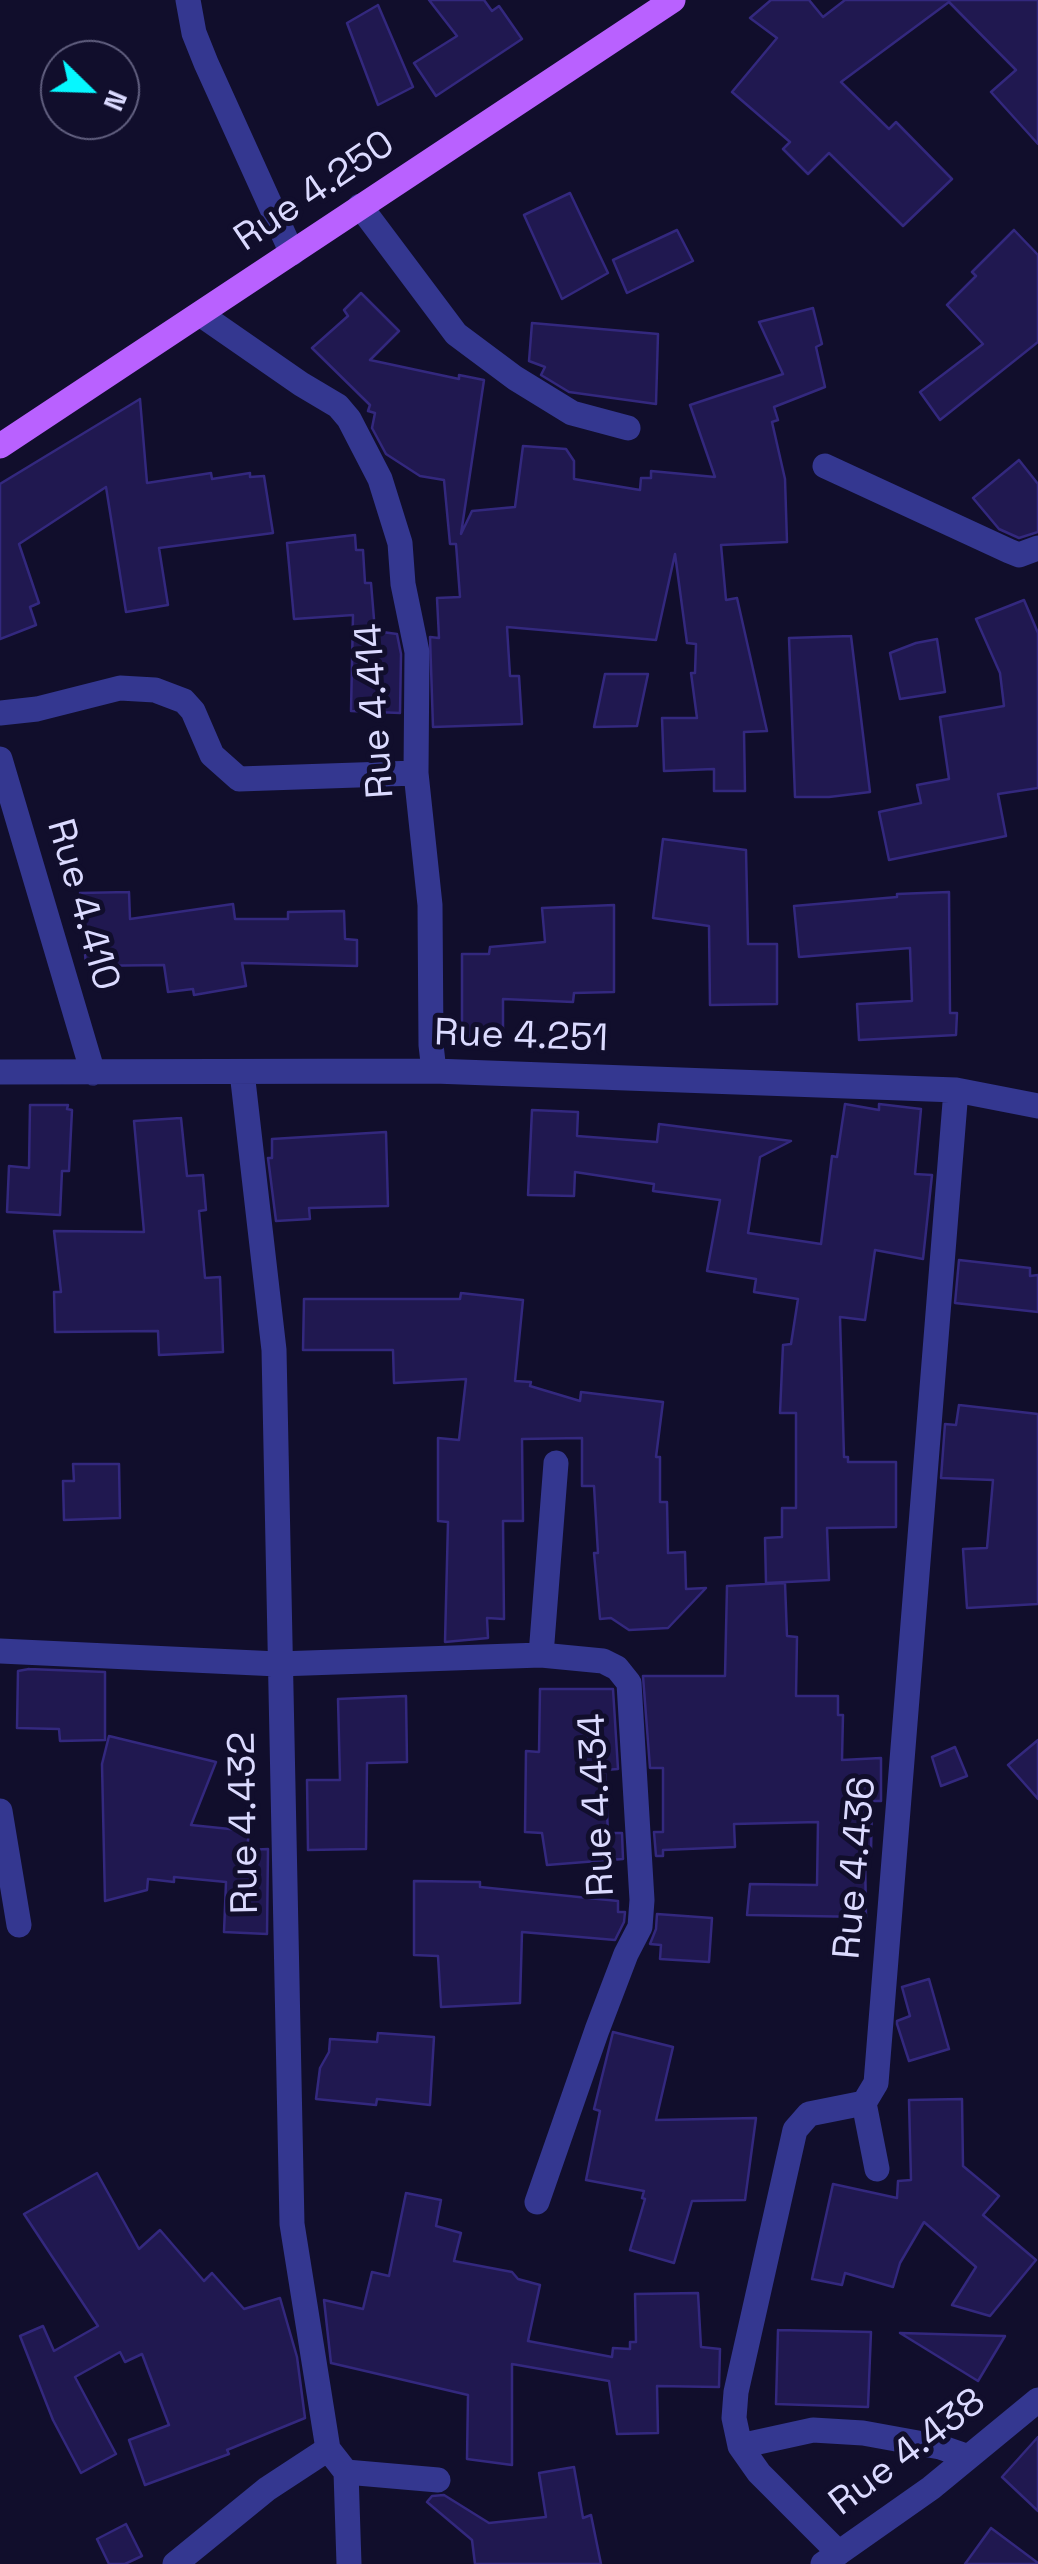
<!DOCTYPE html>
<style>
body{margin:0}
#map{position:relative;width:1038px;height:2564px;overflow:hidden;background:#110e2c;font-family:"Space Grotesk",sans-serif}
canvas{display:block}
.north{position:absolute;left:40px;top:40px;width:100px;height:100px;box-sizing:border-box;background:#110e2c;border:2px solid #626080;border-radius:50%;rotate:113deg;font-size:28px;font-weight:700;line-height:40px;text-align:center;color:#dbdaff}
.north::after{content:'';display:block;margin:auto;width:35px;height:45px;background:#06f7ff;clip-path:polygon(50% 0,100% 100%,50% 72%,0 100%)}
</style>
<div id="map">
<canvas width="1038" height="2564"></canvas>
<div class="north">N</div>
</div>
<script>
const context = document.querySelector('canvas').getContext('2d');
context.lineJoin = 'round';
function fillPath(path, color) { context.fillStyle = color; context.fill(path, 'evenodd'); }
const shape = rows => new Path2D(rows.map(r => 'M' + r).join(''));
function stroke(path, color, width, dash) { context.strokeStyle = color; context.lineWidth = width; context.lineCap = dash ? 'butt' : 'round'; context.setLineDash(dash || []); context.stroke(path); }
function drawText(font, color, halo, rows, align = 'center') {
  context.font = font + ' "Space Grotesk",sans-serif'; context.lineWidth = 10; context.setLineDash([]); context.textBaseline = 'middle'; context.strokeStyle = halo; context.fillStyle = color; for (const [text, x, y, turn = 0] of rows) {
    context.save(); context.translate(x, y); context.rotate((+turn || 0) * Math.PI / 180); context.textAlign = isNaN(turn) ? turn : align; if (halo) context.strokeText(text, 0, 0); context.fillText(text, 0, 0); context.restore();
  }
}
const building = shape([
 [429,0,484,0,492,11,499,6,522,39,436,96,414,63,457,36,429,0],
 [771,0,809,0,823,17,845,0,1038,0,1038,144,991,92,1016,70,949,2,841,82,889,129,896,122,952,179,903,226,829,153,808,174,783,149,790,142,732,92,777,38,750,18,771,0],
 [378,5,413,87,378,105,347,23,378,5],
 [570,193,608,273,562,299,524,215,570,193],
 [677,230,693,261,627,293,613,260,677,230],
 [1014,230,1038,255,1038,342,940,420,920,392,983,344,947,305,976,276,972,272,1014,230],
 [361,293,399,331,370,360,459,379,459,375,484,380,461,534,472,511,515,507,523,446,566,449,574,461,574,479,640,490,641,478,651,478,651,471,715,477,690,405,783,374,759,322,813,308,822,344,816,347,825,387,774,407,778,420,772,422,785,479,787,542,721,545,726,600,737,598,767,731,744,732,745,791,714,791,714,769,664,771,662,718,697,718,691,673,695,673,696,644,687,643,675,554,656,640,507,627,510,676,519,676,522,724,433,727,430,637,439,638,437,598,460,597,456,544,450,544,444,480,420,476,386,454,372,428,375,413,368,411,370,405,312,348,348,316,344,310,361,293],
 [532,323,658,334,656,404,569,392,541,375,545,367,529,361,532,323],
 [140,399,147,483,211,473,212,479,250,473,250,477,264,476,273,533,159,548,168,605,126,612,106,487,19,544,39,603,30,607,36,625,0,639,0,484,140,399],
 [1019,460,1038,484,1038,532,1019,538,999,529,973,498,1019,460],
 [355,535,356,550,363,550,365,583,371,583,375,631,397,634,401,654,400,713,351,711,353,615,294,619,287,543,355,535],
 [1024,600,1038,633,1038,788,998,794,1006,836,889,860,879,812,921,803,917,785,949,779,940,717,1004,706,1000,673,976,619,1024,600],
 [851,636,870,792,829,797,795,797,789,638,851,636],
 [937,639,945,692,900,699,890,653,916,643,937,639],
 [605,674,648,674,637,726,594,727,605,674],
 [663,839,746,850,748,944,777,944,777,1004,710,1005,709,926,653,918,663,839],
 [129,892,130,919,233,904,235,919,288,919,288,912,344,911,345,939,357,940,357,966,242,963,246,986,194,995,193,989,168,992,164,965,86,966,80,893,129,892],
 [949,892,950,1013,957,1013,956,1035,859,1040,857,1004,912,1001,910,948,799,957,794,906,897,897,897,894,949,892],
 [614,905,614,992,574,993,573,1002,503,999,503,1040,462,1040,462,954,489,954,490,947,545,942,542,908,614,905],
 [845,1104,879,1110,879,1104,921,1109,915,1174,932,1175,923,1259,875,1250,865,1320,840,1317,844,1457,848,1457,848,1462,896,1462,896,1527,827,1528,829,1580,766,1583,765,1538,782,1537,782,1508,796,1508,796,1413,780,1413,783,1345,791,1344,798,1299,754,1292,756,1279,707,1271,720,1200,653,1191,654,1184,575,1172,574,1196,528,1195,532,1110,578,1112,577,1136,657,1142,659,1124,791,1141,760,1157,748,1233,821,1244,832,1156,837,1157,845,1104],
 [30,1105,68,1105,67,1109,72,1110,69,1171,62,1171,60,1215,7,1212,9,1166,29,1168,30,1105],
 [181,1118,187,1176,203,1175,206,1210,199,1211,205,1278,220,1277,223,1352,159,1355,158,1331,55,1332,54,1292,61,1292,54,1231,144,1232,134,1121,181,1118],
 [386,1132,388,1206,309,1208,310,1219,276,1221,268,1158,272,1158,272,1139,386,1132],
 [959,1260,1030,1268,1030,1276,1038,1275,1038,1312,955,1303,959,1260],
 [461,1293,523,1300,515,1381,531,1382,530,1386,580,1401,581,1392,663,1402,656,1457,660,1457,660,1502,667,1502,668,1553,685,1552,686,1589,706,1588,668,1628,629,1630,611,1618,600,1619,594,1553,598,1553,594,1486,582,1486,582,1438,522,1439,523,1521,503,1521,504,1619,487,1618,488,1638,445,1642,448,1522,438,1521,438,1438,459,1440,466,1379,394,1383,393,1350,303,1350,304,1299,460,1299,461,1293],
 [959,1405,1038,1414,1038,1604,967,1608,963,1549,987,1548,993,1480,941,1478,945,1424,956,1425,959,1405],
 [73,1464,119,1464,120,1518,64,1520,63,1481,74,1481,73,1464],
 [785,1583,787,1636,797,1637,796,1696,838,1696,838,1715,843,1715,842,1760,881,1758,881,1801,872,1801,871,1853,865,1853,866,1917,747,1915,750,1884,817,1885,818,1822,734,1824,735,1847,663,1850,663,1856,656,1856,654,1832,663,1832,663,1768,650,1768,643,1676,725,1676,727,1586,785,1583],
 [29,1669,105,1672,105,1740,60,1741,59,1729,17,1728,18,1671,29,1669],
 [540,1689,613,1689,618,1769,605,1770,608,1833,622,1833,623,1859,547,1865,542,1833,525,1832,526,1751,539,1752,540,1689],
 [406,1696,407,1762,367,1763,366,1849,308,1850,307,1780,340,1780,338,1699,406,1696],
 [109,1736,216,1762,191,1825,249,1831,247,1850,268,1849,267,1934,224,1932,226,1882,174,1877,174,1882,148,1879,147,1890,105,1901,102,1764,109,1736],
 [1038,1740,1038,1799,1008,1765,1038,1740],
 [955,1747,967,1776,941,1786,932,1757,955,1747],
 [414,1881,480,1882,480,1887,618,1901,618,1912,625,1912,624,1922,615,1940,522,1932,520,2003,441,2007,438,1956,414,1955,414,1881],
 [657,1914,712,1918,709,1962,660,1959,661,1945,650,1944,656,1929,657,1914],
 [929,1979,949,2049,909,2061,897,2024,897,2021,910,2016,902,1987,929,1979],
 [613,2032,673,2047,656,2120,756,2118,745,2200,692,2201,674,2263,630,2250,645,2199,642,2198,644,2191,586,2180,600,2111,594,2109,613,2032],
 [378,2033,434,2037,430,2105,377,2099,376,2105,316,2099,320,2068,329,2052,330,2039,377,2042,378,2033],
 [962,2099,963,2166,999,2196,983,2215,1036,2260,990,2316,952,2305,976,2267,924,2222,900,2263,893,2287,845,2273,842,2285,812,2279,833,2184,897,2198,898,2181,911,2180,909,2100,962,2099],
 [97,2173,139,2249,160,2230,204,2281,212,2273,244,2309,280,2298,297,2357,305,2418,227,2450,229,2454,145,2485,129,2440,169,2425,142,2354,125,2362,120,2352,75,2377,116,2454,81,2473,53,2420,20,2336,43,2326,54,2351,98,2326,24,2214,97,2173],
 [406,2193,441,2200,436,2226,461,2233,454,2261,512,2272,518,2279,540,2285,528,2341,612,2357,613,2348,630,2349,630,2342,636,2342,635,2294,698,2293,701,2347,720,2349,719,2387,657,2386,658,2433,617,2434,609,2381,512,2364,512,2465,467,2459,468,2395,331,2363,324,2300,363,2309,372,2272,389,2276,406,2193],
 [778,2330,871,2332,868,2407,776,2404,778,2330],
 [900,2333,1005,2336,978,2381,900,2333],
 [1038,2437,1038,2511,1002,2477,1038,2437],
 [574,2467,583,2518,591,2515,601,2564,475,2564,472,2540,427,2502,432,2496,444,2495,489,2523,546,2517,539,2473,574,2467],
 [126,2524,142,2556,125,2564,109,2564,97,2539,126,2524],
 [991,2528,1038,2563,1038,2564,965,2564,991,2528]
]);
fillPath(building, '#201850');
stroke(building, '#33287e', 2.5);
stroke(shape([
 [188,0,194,33,206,63,292,253],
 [360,206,456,334,515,378,572,413,628,428],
 [200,314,301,384,338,406,349,419,380,479,400,543,403,584,417,652,416,773,430,905,431,1045,434,1071],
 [825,466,1009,551,1019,555,1038,548],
 [0,713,37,709,120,688,155,690,184,701,193,711,212,755,239,779,416,773],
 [0,759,93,1073],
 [0,1072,434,1071,956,1090,1038,1106],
 [242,1072,274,1350,292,2224,328,2449,346,2472,349,2564],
 [0,1651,278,1664,541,1655,603,1661,617,1668,629,1683,642,1900,640,1927,626,1954,597,2030,537,2202],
 [541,1655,556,1463],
 [0,1811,19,1925],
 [864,2103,877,2169],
 [740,2446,813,2430,863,2433,940,2447,969,2457],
 [346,2472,438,2480],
 [839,2553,759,2473,740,2446,734,2418,736,2392,795,2130,809,2114,864,2103,876,2083,956,1090],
 [175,2564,267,2489,328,2449],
 [823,2564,931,2488,1038,2400]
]), '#343790', 25);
stroke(shape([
 [0,446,673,0]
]), '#b961ff', 25);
drawText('38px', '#dbdaff', '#110e2c', [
 ["Rue 4.250",315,192,-34],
 ["Rue 4.414",376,711,-94],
 ["Rue 4.410",82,905,74],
 ["Rue 4.251",521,1037,2],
 ["Rue 4.434",598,1805,-93],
 ["Rue 4.432",245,1823,-91],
 ["Rue 4.436",856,1868,-85],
 ["Rue 4.438",908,2453,-37]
]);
</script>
